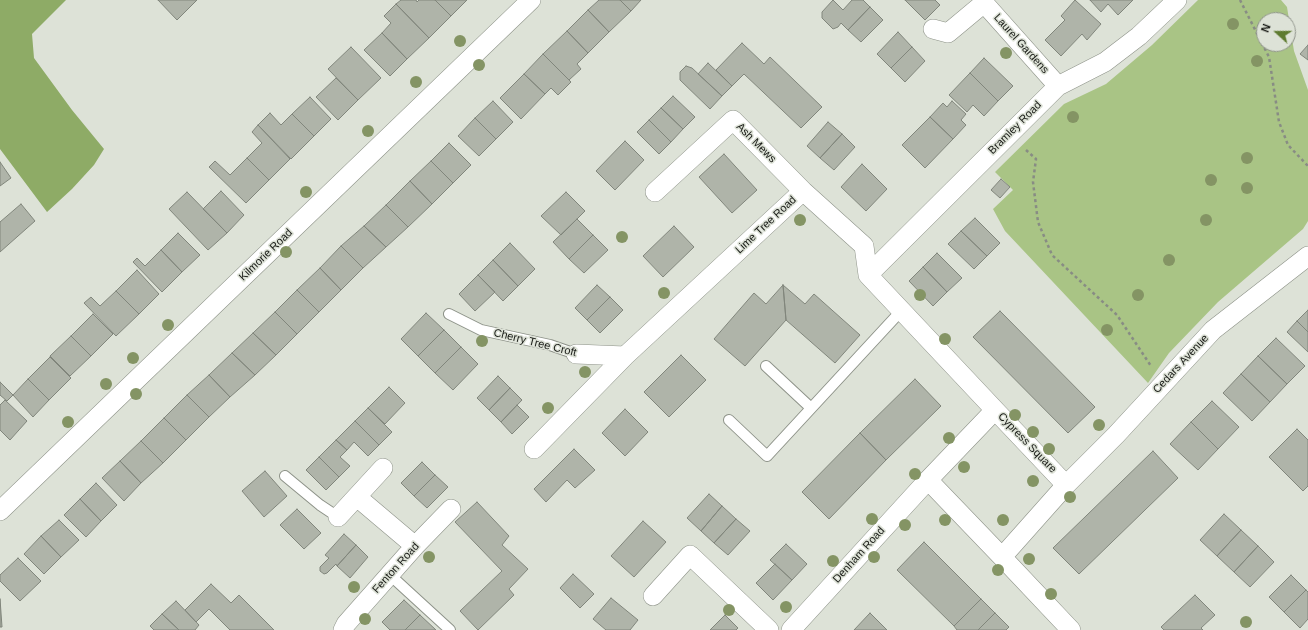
<!DOCTYPE html>
<style>
body{margin:0}
#map{position:relative;width:1308px;height:630px;overflow:hidden;background:#dde2d7;font-family:Helvetica,sans-serif}
canvas{display:block}
.north{position:absolute;left:1256px;top:12px;width:40px;height:40px;box-sizing:border-box;background:#dde2d7;border:1px solid #8e928a;border-radius:50%;rotate:291deg;font-size:11px;font-weight:700;line-height:16px;text-align:center;color:#181a16}
.north::after{content:'';display:block;margin:auto;width:14px;height:18px;background:#5e7b30;clip-path:polygon(50% 0,100% 100%,50% 72%,0 100%)}
</style>
<div id="map">
<canvas width="1308" height="630"></canvas>
<div class="north">N</div>
</div>
<script>
const context = document.querySelector('canvas').getContext('2d');
context.lineJoin = 'round';
function fillPath(path, color) { context.fillStyle = color; context.fill(path, 'evenodd'); }
const shape = rows => new Path2D(rows.map(r => 'M' + r).join(''));
function stroke(path, color, width, dash) { context.strokeStyle = color; context.lineWidth = width; context.lineCap = dash ? 'butt' : 'round'; context.setLineDash(dash || []); context.stroke(path); }
function drawText(font, color, halo, rows, align = 'center') {
  context.font = font + ' Helvetica,sans-serif'; context.lineWidth = 3; context.setLineDash([]); context.textBaseline = 'middle'; context.strokeStyle = halo; context.fillStyle = color; for (const [text, x, y, turn = 0] of rows) {
    context.save(); context.translate(x, y); context.rotate((+turn || 0) * Math.PI / 180); context.textAlign = isNaN(turn) ? turn : align; if (halo) context.strokeText(text, 0, 0); context.fillText(text, 0, 0); context.restore();
  }
}
fillPath(shape([
 [1198,0,1281,0,1287,7,1294,51,1308,90,1308,221,1303,229,1218,302,1169,353,1148,383,1005,231,993,209,1013,190,995,172,1064,104,1106,84,1152,45],
 [1264,20,1288,20,1288,44,1264,44]
]), '#a9c485');
fillPath(shape([
 [0,0,66,0,32,34,34,58,72,110,104,149,94,165,72,189,47,212,0,149]
]), '#8eab66');
const building = shape([
 [158,0,197,0,177,20,158,0],
 [401,0,416,0,417,2,419,0,435,0,451,16,429,38,396,4,401,0],
 [435,0,467,0,451,16,435,0],
 [599,0,620,0,631,11,609,32,588,10,599,0],
 [620,0,641,0,631,11,620,0],
 [833,0,843,10,852,0,863,0,870,7,848,30,841,23,838,27,833,29,822,18,822,12,833,0],
 [905,0,935,0,940,5,925,20,905,0],
 [1075,0,1101,24,1087,40,1082,34,1061,56,1045,40,1065,20,1061,16,1075,0],
 [1090,0,1133,0,1118,15,1108,4,1101,12,1090,0],
 [396,4,429,38,407,59,382,33,391,23,384,16,396,4],
 [870,7,883,20,861,42,848,30,870,7],
 [588,10,609,32,588,53,567,31,588,10],
 [567,31,588,53,577,64,581,69,569,80,543,54,567,31],
 [898,32,912,47,891,68,877,54,898,32],
 [382,33,407,59,390,76,364,50,382,33],
 [742,43,764,64,770,57,822,107,801,128,744,74,732,86,716,70,742,43],
 [1308,45,1308,60,1300,54,1308,45],
 [351,47,381,78,358,100,328,69,351,47],
 [912,47,925,61,905,82,891,68,912,47],
 [543,54,571,82,558,95,551,88,545,94,524,74,543,54],
 [984,58,1013,86,998,101,970,73,984,58],
 [708,63,732,86,722,96,698,74,708,63],
 [686,66,692,68,722,96,710,109,680,80,680,72,686,66],
 [970,73,998,101,984,116,973,105,967,112,949,95,970,73],
 [524,74,545,94,521,119,500,98,524,74],
 [336,78,358,100,338,120,316,97,336,78],
 [673,96,695,117,683,129,661,108,673,96],
 [310,97,331,119,314,136,292,114,310,97],
 [493,101,513,122,496,139,475,118,493,101],
 [952,101,966,114,961,120,966,125,953,139,930,117,943,103,947,107,952,101],
 [661,108,683,129,671,142,649,120,661,108],
 [270,113,281,125,292,114,314,136,291,159,258,125,270,113],
 [930,117,953,139,925,168,902,145,930,117],
 [475,118,496,139,479,156,458,136,475,118],
 [649,120,671,142,659,154,637,132,649,120],
 [828,122,842,134,820,158,807,146,828,122],
 [258,125,290,159,269,180,247,158,262,143,252,132,258,125],
 [842,134,855,147,834,170,820,158,842,134],
 [625,141,644,160,615,190,596,171,625,141],
 [449,143,471,165,453,183,431,161,449,143],
 [724,154,757,190,732,213,699,177,724,154],
 [247,158,269,180,246,203,209,167,215,161,230,175,247,158],
 [431,161,453,183,432,204,410,181,431,161],
 [0,162,11,178,0,186,0,162],
 [862,164,887,189,866,211,841,187,862,164],
 [1001,179,1010,187,1000,198,991,190,1001,179],
 [410,181,432,204,408,227,386,205,410,181],
 [221,191,244,215,227,233,203,209,221,191],
 [187,192,227,233,208,250,169,209,187,192],
 [566,192,585,211,561,235,541,216,566,192],
 [21,204,35,221,0,252,0,222,21,204],
 [386,205,408,227,386,247,364,226,386,205],
 [975,218,1000,243,987,256,961,231,975,218],
 [577,219,593,235,569,259,553,242,577,219],
 [364,226,386,247,363,268,341,246,364,226],
 [674,226,694,247,663,277,643,256,674,226],
 [961,231,987,256,974,269,948,244,961,231],
 [178,233,200,255,182,272,161,250,178,233],
 [593,235,608,250,584,273,569,259,593,235],
 [510,243,535,269,518,286,493,260,510,243],
 [341,246,363,268,341,290,320,268,341,246],
 [161,250,182,272,162,292,133,262,137,258,145,266,161,250],
 [937,253,962,278,947,292,923,267,937,253],
 [493,260,518,286,503,301,478,275,493,260],
 [923,267,947,292,933,306,909,281,923,267],
 [320,268,341,290,319,312,297,290,320,268],
 [137,270,159,294,139,314,116,291,137,270],
 [478,275,495,292,475,311,459,294,478,275],
 [597,285,610,297,587,320,575,308,597,285],
 [783,285,786,320,745,366,714,339,754,293,766,304,783,285],
 [783,285,805,304,814,294,860,335,835,363,786,320,783,285],
 [297,290,319,312,297,334,275,312,297,290],
 [116,291,139,314,116,336,84,303,91,297,100,306,116,291],
 [610,297,623,310,600,333,587,320,610,297],
 [1308,310,1308,332,1297,321,1308,310],
 [1000,311,1095,407,1068,433,973,337,1000,311],
 [275,312,297,334,276,355,253,333,275,312],
 [426,313,444,330,418,356,401,339,426,313],
 [93,314,113,334,91,356,71,336,93,314],
 [1297,321,1308,332,1308,352,1287,332,1297,321],
 [444,330,461,347,435,373,418,356,444,330],
 [253,333,276,355,255,375,232,353,253,333],
 [71,336,91,356,70,376,50,356,71,336],
 [1276,338,1305,366,1287,384,1258,356,1276,338],
 [461,347,478,364,453,390,435,373,461,347],
 [232,353,255,375,230,397,209,375,232,353],
 [681,355,706,380,669,417,644,392,681,355],
 [1258,356,1287,384,1270,402,1241,374,1258,356],
 [50,357,71,378,49,400,28,379,50,357],
 [1241,374,1270,402,1252,421,1223,393,1241,374],
 [209,375,230,397,209,417,187,395,209,375],
 [498,376,510,388,489,410,477,398,498,376],
 [28,379,49,400,33,417,13,395,28,379],
 [915,379,941,406,886,460,860,433,915,379],
 [0,382,13,395,7,401,0,395,0,382],
 [389,387,405,403,385,424,368,408,389,387],
 [510,388,522,400,501,422,489,410,510,388],
 [187,395,209,417,186,440,164,418,187,395],
 [5,400,27,421,10,440,0,430,0,405,5,400],
 [1212,401,1239,427,1218,449,1191,422,1212,401],
 [517,405,529,417,512,434,501,422,517,405],
 [368,408,392,432,379,445,355,421,368,408],
 [625,409,648,432,625,456,602,433,625,409],
 [164,418,186,440,163,463,141,441,164,418],
 [355,421,379,445,368,456,354,442,347,450,336,440,355,421],
 [1191,422,1218,449,1198,470,1170,444,1191,422],
 [1297,429,1308,440,1308,486,1303,491,1269,457,1297,429],
 [860,433,886,460,829,519,802,492,860,433],
 [336,440,347,450,340,457,350,466,339,477,319,457,336,440],
 [141,441,163,463,141,483,120,461,141,441],
 [574,449,595,470,575,488,567,480,546,502,534,489,574,449],
 [1153,451,1178,478,1079,574,1053,548,1153,451],
 [319,457,339,477,326,490,306,470,319,457],
 [120,461,141,483,124,501,102,478,120,461],
 [422,462,435,475,414,496,401,483,422,462],
 [265,471,287,496,264,517,242,491,265,471],
 [435,475,448,487,427,508,414,496,435,475],
 [96,483,117,505,101,521,80,499,96,483],
 [709,494,722,506,701,531,687,518,709,494],
 [80,499,101,521,86,537,64,515,80,499],
 [477,502,509,536,502,545,528,569,509,589,514,595,478,630,460,611,502,571,455,522,477,502],
 [722,506,736,519,714,543,701,531,722,506],
 [297,509,321,533,304,549,280,525,297,509],
 [1224,514,1241,530,1217,556,1200,540,1224,514],
 [736,519,750,531,728,555,714,543,736,519],
 [59,520,79,540,61,557,41,536,59,520],
 [643,521,666,542,634,577,611,556,643,521],
 [1241,530,1258,546,1234,572,1217,556,1241,530],
 [344,534,356,545,337,566,336,564,327,573,324,574,320,571,320,567,329,558,325,555,344,534],
 [41,536,61,557,44,574,24,554,41,536],
 [924,542,981,599,954,626,897,570,924,542],
 [786,544,807,564,792,580,770,560,786,544],
 [356,545,368,557,350,578,337,566,356,545],
 [1258,546,1274,562,1250,587,1234,572,1258,546],
 [18,558,41,581,20,601,0,581,0,575,18,558],
 [775,564,792,580,773,600,756,583,775,564],
 [573,574,594,594,580,608,560,588,573,574],
 [1291,575,1306,590,1284,612,1269,597,1291,575],
 [211,584,231,603,239,595,274,630,230,630,209,609,196,622,185,610,211,584],
 [1306,590,1308,592,1308,619,1300,628,1284,612,1306,590],
 [1195,595,1215,615,1201,628,1203,630,1164,630,1161,627,1195,595],
 [611,598,638,620,630,630,606,630,593,619,611,598],
 [0,599,2,627,0,627,0,599],
 [981,599,995,613,978,630,957,630,954,626,981,599],
 [404,600,420,615,405,630,390,630,382,622,404,600],
 [176,601,199,625,195,630,179,630,162,614,176,601],
 [870,613,887,630,854,630,870,613],
 [995,613,1009,627,1006,630,978,630,995,613],
 [162,614,179,630,154,630,150,626,162,614],
 [420,615,436,630,405,630,420,615],
 [725,615,738,628,736,630,710,630,725,615]
]);
fillPath(building, '#afb4a9');
stroke(building, '#81867c', 1);
const lane = shape([
 [449,314,481,330,550,345,576,354],
 [766,366,811,408],
 [729,420,767,456,901,311],
 [285,476,320,505,338,517],
 [390,575,450,630]
]);
const street = shape([
 [984,3,1058,86],
 [933,29,948,33,984,3,983,0],
 [655,192,733,120,803,191],
 [868,275,1058,86,1105,62,1139,36,1177,0],
 [576,354,625,356],
 [534,449,625,356,803,191,864,246,868,275,995,410],
 [1066,485,1116,435,1213,330,1308,256],
 [357,497,415,546],
 [0,511,531,0],
 [338,517,383,468],
 [1002,557,1066,485,995,410,928,480,1002,557,1071,630],
 [653,596,690,555,769,630],
 [343,630,346,624,415,546,451,509],
 [791,630,928,480]
]);
stroke(lane, '#8d9288', 12);
stroke(street, '#8d9288', 20);
stroke(shape([
 [1240,0,1269,57,1279,122,1288,145,1308,166],
 [1026,150,1036,159,1033,182,1038,222,1052,255,1117,315,1151,366]
]), '#888c84', 2.5, [3, 3]);
stroke(lane, '#fff', 10);
stroke(street, '#fff', 19);
context.fillStyle = '#849464';
for (const [x, y] of [
 [1233,24],
 [460,41],
 [1006,53],
 [1257,61],
 [479,65],
 [416,82],
 [1073,117],
 [368,131],
 [1247,158],
 [1211,180],
 [1247,188],
 [306,192],
 [800,220],
 [1206,220],
 [622,237],
 [286,252],
 [1169,260],
 [664,293],
 [920,295],
 [1138,295],
 [168,325],
 [1107,330],
 [945,339],
 [482,341],
 [133,358],
 [585,372],
 [106,384],
 [136,394],
 [548,408],
 [1015,415],
 [68,422],
 [1099,425],
 [1033,432],
 [949,438],
 [1049,449],
 [964,467],
 [915,474],
 [1033,481],
 [1070,497],
 [872,519],
 [945,520],
 [1003,520],
 [905,525],
 [429,557],
 [874,557],
 [1029,559],
 [833,561],
 [998,570],
 [354,587],
 [1051,594],
 [786,607],
 [729,610],
 [365,619],
 [1246,622]
]) { context.beginPath(); context.arc(x, y, 6, 0, 2 * Math.PI); context.fill(); }
drawText('11px', '#181a16', '#dde2d7', [
 ["Laurel Gardens",1021,44,48],
 ["Bramley Road",1015,128,-45],
 ["Ash Mews",756,143,45],
 ["Lime Tree Road",766,225,-43],
 ["Kilmorie Road",266,255,-44],
 ["Cherry Tree Croft",535,343,14],
 ["Cedars Avenue",1181,364,-47],
 ["Cypress Square",1027,443,46],
 ["Denham Road",859,555,-48],
 ["Fenton Road",396,568,-48]
]);
</script>
